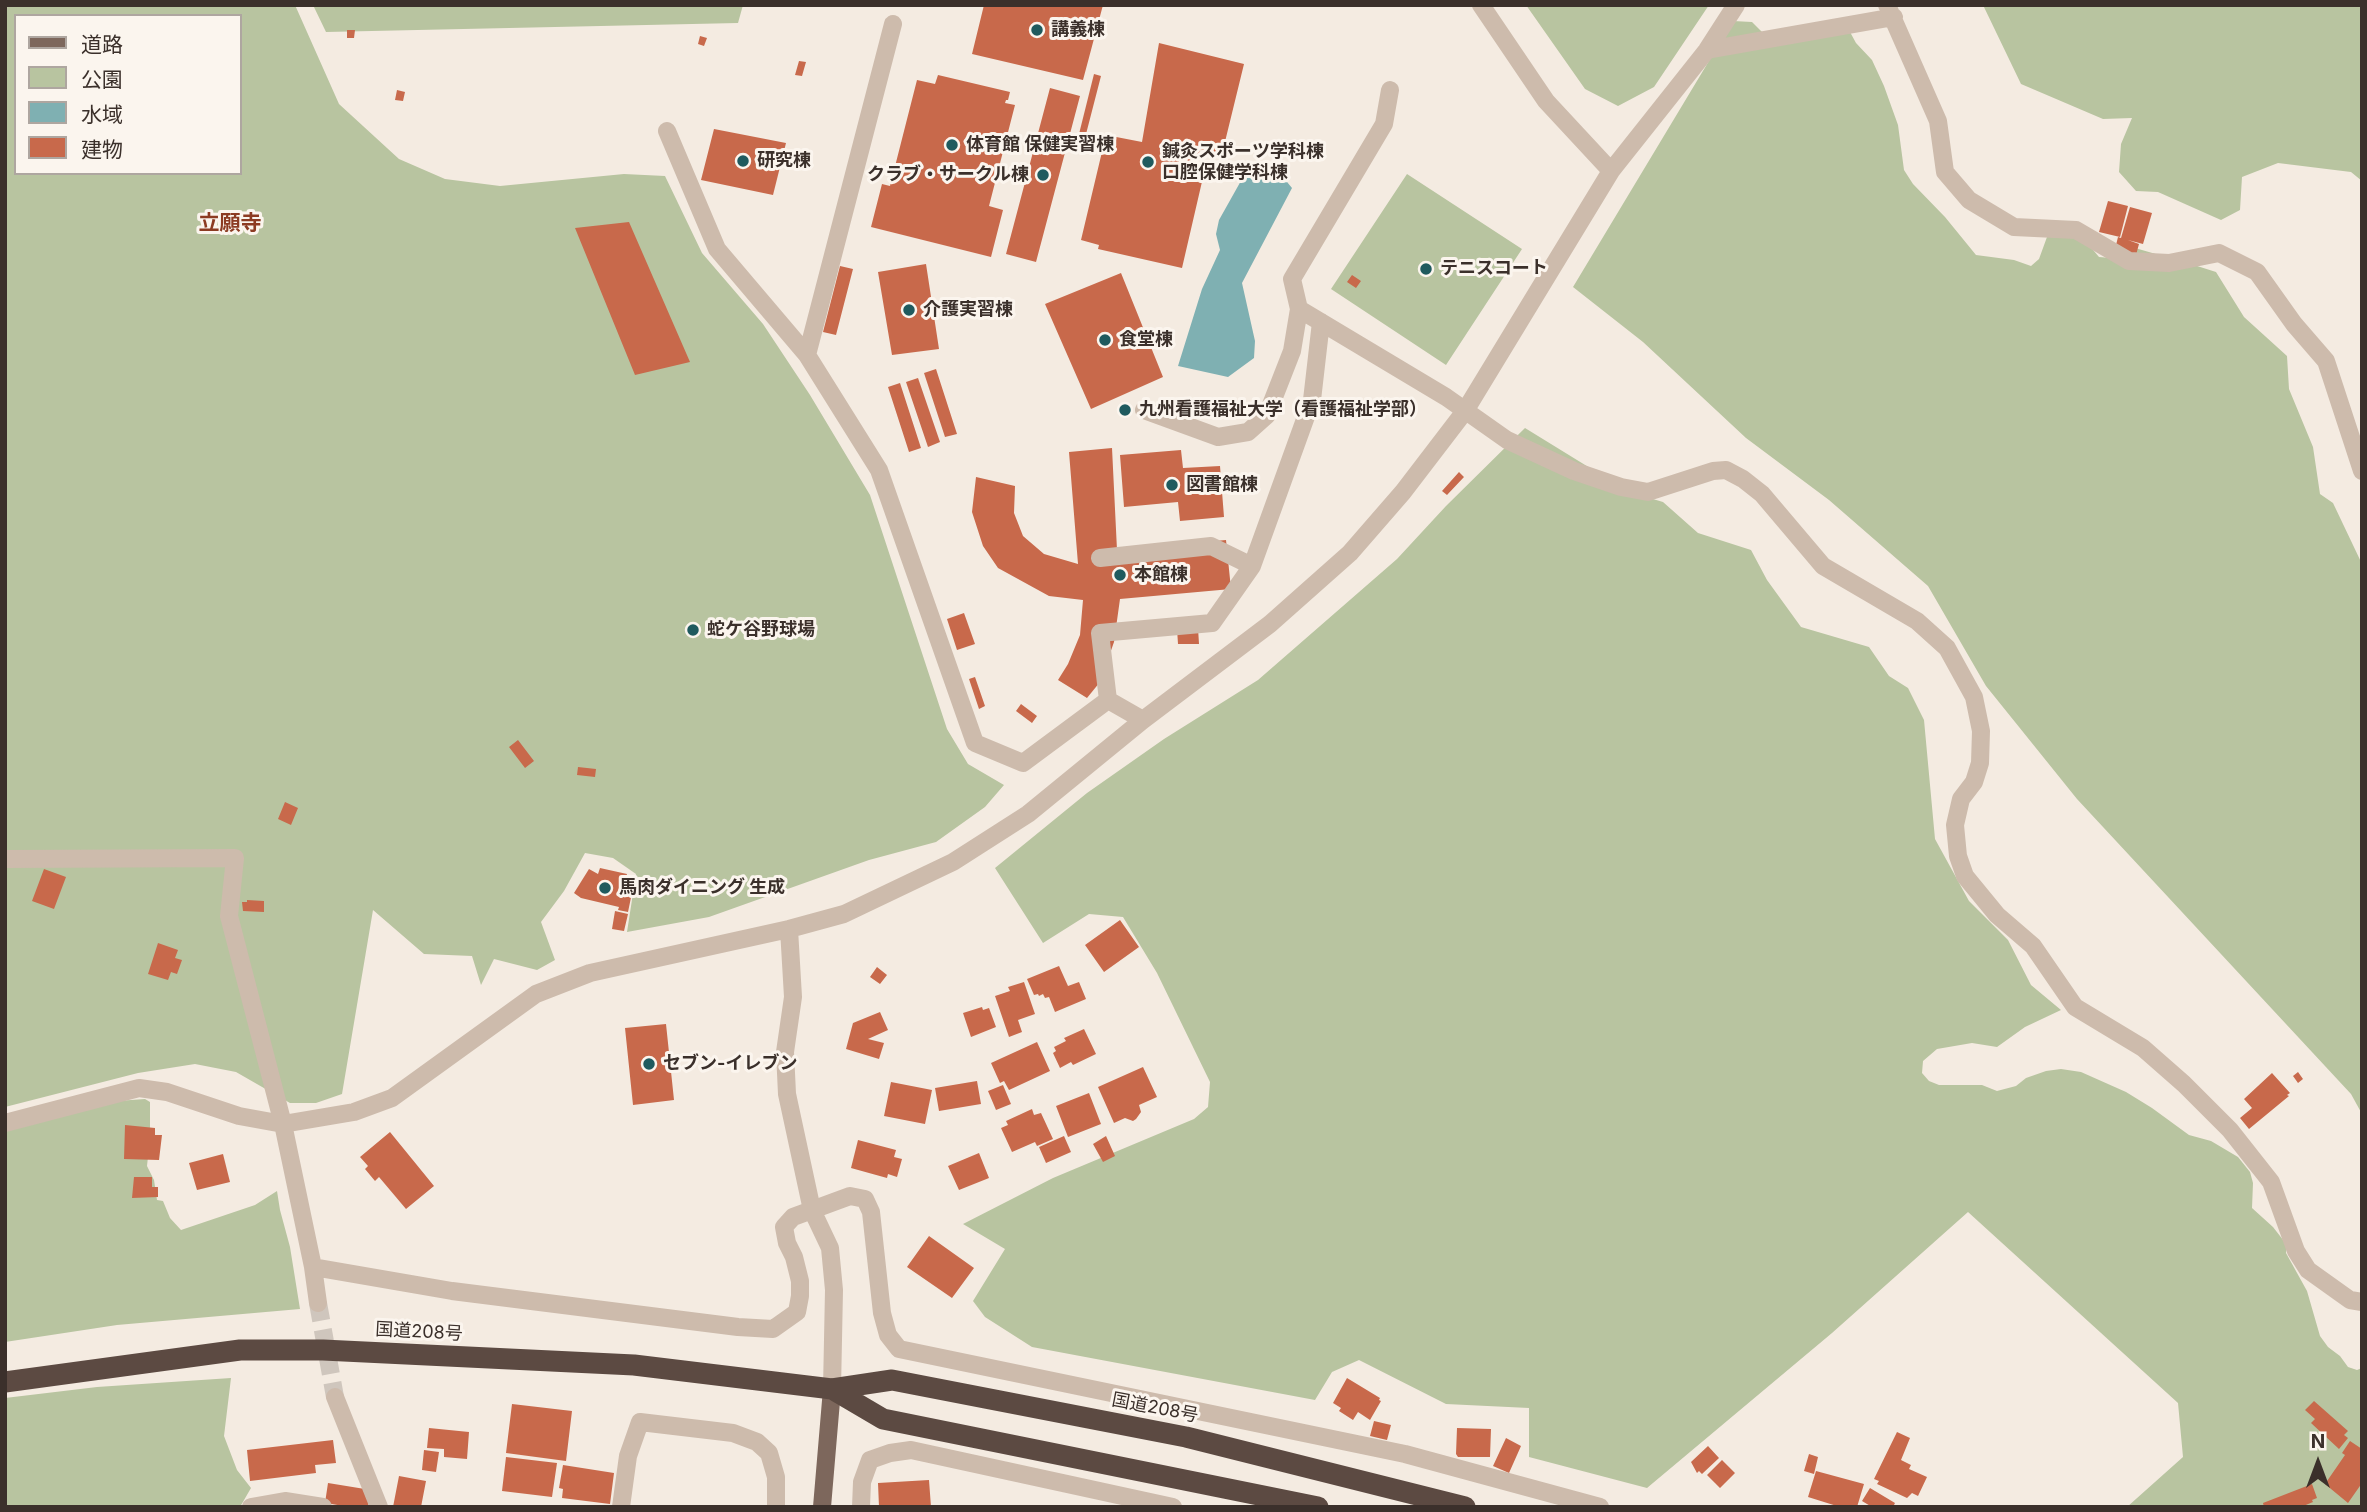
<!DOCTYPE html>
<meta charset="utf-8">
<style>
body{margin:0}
#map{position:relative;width:2367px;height:1512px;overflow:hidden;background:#f4ebe1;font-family:Inter,"Noto Sans JP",sans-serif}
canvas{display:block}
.frame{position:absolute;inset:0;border:7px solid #3b302b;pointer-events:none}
.legend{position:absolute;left:14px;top:14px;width:228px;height:161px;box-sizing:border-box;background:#fbf5ee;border:2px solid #aea6a0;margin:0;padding:9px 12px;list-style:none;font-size:21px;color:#3b302b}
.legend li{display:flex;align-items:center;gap:14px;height:35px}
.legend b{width:35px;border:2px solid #aea6a0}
.north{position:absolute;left:2283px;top:1428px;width:70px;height:70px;-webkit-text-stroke:5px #fbf5ee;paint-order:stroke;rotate:0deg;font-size:19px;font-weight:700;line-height:28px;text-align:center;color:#3b302b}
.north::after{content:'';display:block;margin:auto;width:24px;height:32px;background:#3b302b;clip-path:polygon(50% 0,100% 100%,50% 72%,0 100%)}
</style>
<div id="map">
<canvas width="2367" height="1512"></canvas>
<div class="frame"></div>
<ul class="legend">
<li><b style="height:9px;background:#7d675c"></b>道路</li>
<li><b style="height:19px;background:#b8c4a0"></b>公園</li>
<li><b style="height:19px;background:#7fb0b2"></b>水域</li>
<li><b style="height:19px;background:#c8694b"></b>建物</li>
</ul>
<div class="north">N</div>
</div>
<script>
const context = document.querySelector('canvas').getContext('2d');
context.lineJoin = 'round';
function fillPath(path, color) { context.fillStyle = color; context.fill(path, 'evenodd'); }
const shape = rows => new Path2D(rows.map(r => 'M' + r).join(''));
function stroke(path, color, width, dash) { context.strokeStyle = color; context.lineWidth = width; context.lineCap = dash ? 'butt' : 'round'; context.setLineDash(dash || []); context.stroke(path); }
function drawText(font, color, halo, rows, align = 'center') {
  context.font = font + ' Inter,"Noto Sans JP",sans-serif'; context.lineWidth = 6; context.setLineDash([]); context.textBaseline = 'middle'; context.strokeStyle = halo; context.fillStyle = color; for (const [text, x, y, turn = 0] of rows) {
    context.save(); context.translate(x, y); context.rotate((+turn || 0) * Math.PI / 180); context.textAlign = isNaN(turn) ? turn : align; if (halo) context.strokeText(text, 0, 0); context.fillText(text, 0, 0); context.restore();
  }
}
fillPath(shape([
 [5,5,295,5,339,104,399,159,445,179,500,186,624,174,665,176,702,253,763,324,810,395,870,495,947,729,968,764,1004,785,985,807,936,842,869,860,709,917,627,932,636,874,613,858,585,853,564,891,541,922,555,960,537,970,494,959,481,985,472,956,424,954,373,910,342,1094,316,1103,290,1103,236,1072,195,1064,138,1073,5,1107],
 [16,16,240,16,240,173,16,173],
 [313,5,743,5,738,23,326,32],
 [1526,5,1709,5,1654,87,1618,106,1585,89],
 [1983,5,2362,5,2362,181,2351,172,2278,163,2242,177,2240,210,2221,220,2158,192,2136,191,2119,172,2121,144,2132,118,2103,119,2021,84],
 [1733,21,1752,22,1769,39,1850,32,1856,43,1872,60,1884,86,1898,125,1904,170,1913,184,1945,217,1976,255,2014,260,2031,266,2039,259,2047,237,2079,233,2099,257,2111,258,2135,248,2194,265,2216,272,2244,317,2287,356,2289,389,2313,447,2320,494,2333,503,2362,564,2362,1114,2351,1094,2077,799,1986,686,1928,586,1829,500,1746,438,1643,342,1573,287],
 [1407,174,1522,249,1446,365,1331,289],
 [1525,428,1629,492,1663,502,1698,533,1751,550,1767,580,1801,627,1869,647,1889,676,1908,688,1924,720,1935,839,1969,901,2008,940,2031,985,2061,1010,2025,1027,1997,1047,1972,1043,1937,1049,1923,1061,1922,1073,1929,1081,1939,1085,1982,1085,1997,1091,2016,1086,2026,1078,2046,1071,2061,1069,2081,1072,2126,1092,2152,1108,2189,1135,2211,1141,2238,1157,2250,1172,2253,1183,2252,1208,2273,1227,2287,1245,2286,1253,2307,1291,2320,1336,2328,1347,2340,1356,2348,1367,2357,1370,2362,1368,2362,1507,2127,1507,2183,1457,2178,1403,1968,1212,1832,1333,1647,1488,1529,1457,1529,1408,1446,1404,1359,1360,1332,1372,1315,1400,1032,1347,985,1317,973,1301,1005,1249,963,1224,1053,1178,1194,1119,1208,1107,1210,1082,1157,973,1123,917,1089,914,1043,943,995,868,1087,793,1164,739,1258,680,1397,559,1446,506],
 [145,1099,150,1102,150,1138,147,1166,154,1180,157,1200,163,1201,170,1218,181,1230,255,1205,277,1191,280,1210,290,1247,300,1309,117,1325,5,1342,5,1128,117,1101],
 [231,1378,224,1436,237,1470,251,1488,240,1507,5,1507,5,1398,97,1387]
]), '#b8c4a0');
fillPath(shape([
 [1263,165,1278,171,1292,188,1242,283,1255,341,1254,358,1228,377,1178,366,1202,289,1220,250,1216,234,1219,220,1242,179]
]), '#7fb0b2');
fillPath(shape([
 [984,5,1103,5,1083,80,972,54],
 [347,30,355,30,354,38,347,38],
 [700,36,707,38,704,46,698,44],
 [1159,43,1244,64,1222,154,1200,149,1195,171,1204,173,1182,268,1098,249,1099,245,1081,240,1106,135,1142,142],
 [799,61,806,62,802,76,795,75],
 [1094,74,1101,76,1085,138,1081,137,1079,142,1077,142],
 [938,75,1010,92,1008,100,1006,100,1005,103,1015,105,989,206,1003,210,991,257,871,227,882,184,890,186,917,80,935,84],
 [1050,88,1080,96,1036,262,1006,254],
 [397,90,405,92,403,101,395,100],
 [714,129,786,143,773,195,701,180],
 [2108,201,2128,206,2120,237,2099,232],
 [2130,207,2152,213,2143,244,2128,240,2139,244,2136,255,2115,249,2118,237,2121,238],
 [629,222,690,362,635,375,575,228],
 [926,264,939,349,892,355,878,272],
 [840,266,853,269,836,335,823,332],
 [1121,273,1163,377,1091,409,1045,304],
 [1352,275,1361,281,1356,288,1347,282],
 [936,369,957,434,945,437,924,373],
 [918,378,940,442,928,447,906,382],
 [900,383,921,448,909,452,888,387],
 [1112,448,1117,550,1226,540,1231,589,1120,599,1114,642,1100,682,1087,698,1058,680,1068,664,1080,635,1083,600,1049,596,998,568,983,546,972,512,976,477,1015,486,1014,513,1023,536,1044,554,1078,564,1069,452],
 [1181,450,1183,468,1220,466,1224,517,1180,521,1178,502,1124,507,1120,455],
 [1459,472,1464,477,1447,495,1442,491],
 [964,613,975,644,957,650,947,619],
 [1198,628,1199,644,1178,644,1177,629],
 [975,677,985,706,979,709,969,679],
 [1021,704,1037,716,1032,723,1016,711],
 [518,740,534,761,525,768,509,747],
 [578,767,596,769,595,777,577,775],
 [285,802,298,808,291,825,278,819],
 [600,868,627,874,625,882,634,883,628,912,618,910,619,907,581,898,574,893,589,869,598,874],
 [44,869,66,877,54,909,32,901],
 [247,900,264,901,264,912,243,911,242,902,247,902],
 [615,911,628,914,624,931,612,929],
 [1120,920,1139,947,1104,972,1085,945],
 [158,943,178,950,175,958,182,960,177,974,171,972,168,980,148,974],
 [1059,966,1068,986,1079,982,1086,999,1055,1012,1049,997,1045,998,1043,994,1039,996,1038,994,1034,995,1027,979],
 [877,967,887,975,880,984,870,977],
 [1024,982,1035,1014,1018,1020,1022,1032,1009,1037,995,996,1010,991,1008,987],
 [982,1007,983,1010,989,1008,996,1027,971,1037,963,1013],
 [880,1012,888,1030,868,1039,884,1043,879,1059,846,1049,853,1023],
 [666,1024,674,1100,633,1105,625,1028],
 [1084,1029,1096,1054,1073,1065,1071,1062,1060,1068,1053,1053,1056,1051,1054,1047,1066,1041,1064,1038],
 [1037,1042,1050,1071,1009,1090,1004,1081,1000,1083,991,1063],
 [1143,1067,1157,1097,1139,1105,1141,1112,1136,1119,1133,1121,1125,1118,1114,1123,1098,1087],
 [2298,1072,2303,1079,2298,1083,2293,1076],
 [2272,1073,2290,1093,2287,1095,2289,1096,2249,1129,2240,1118,2252,1108,2244,1099],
 [977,1081,981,1104,939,1111,935,1088],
 [891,1082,932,1090,925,1124,884,1116],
 [1003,1085,1011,1104,996,1110,988,1091],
 [1089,1093,1101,1124,1068,1137,1056,1106],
 [1032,1109,1034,1115,1041,1113,1053,1139,1037,1146,1035,1142,1012,1152,1001,1128,1008,1125,1006,1121],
 [125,1125,155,1128,155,1135,162,1135,159,1160,124,1159],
 [390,1132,434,1186,406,1209,379,1177,375,1181,365,1169,368,1166,360,1157],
 [1064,1136,1071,1152,1046,1163,1039,1147],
 [1106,1136,1115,1156,1103,1162,1093,1144],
 [858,1140,896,1150,894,1157,902,1159,897,1177,888,1174,887,1178,851,1168],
 [979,1153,989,1178,959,1190,948,1166],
 [223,1154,230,1182,197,1190,189,1163],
 [134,1177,152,1177,152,1187,158,1187,158,1197,132,1198],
 [929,1236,974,1268,952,1298,907,1267],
 [1347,1378,1380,1398,1379,1400,1381,1401,1370,1420,1358,1412,1353,1420,1339,1411,1341,1408,1333,1403],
 [2314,1401,2348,1431,2344,1435,2348,1438,2339,1449,2311,1423,2315,1419,2305,1410],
 [512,1404,572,1411,566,1461,506,1453],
 [1374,1421,1391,1425,1387,1440,1370,1436],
 [429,1428,469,1432,467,1459,444,1457,444,1449,427,1448],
 [1457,1428,1491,1429,1490,1457,1458,1457,1456,1454],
 [1897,1432,1910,1438,1901,1460,1911,1465,1909,1469,1927,1477,1918,1496,1912,1493,1907,1498,1877,1484,1879,1481,1874,1479],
 [1506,1438,1521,1446,1509,1473,1493,1466],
 [333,1440,336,1463,315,1465,316,1473,250,1481,247,1450],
 [2350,1441,2362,1449,2362,1483,2348,1503,2325,1484,2345,1455,2342,1453],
 [1708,1446,1719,1458,1702,1474,1699,1471,1697,1473,1691,1462],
 [424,1450,439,1452,436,1472,422,1470],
 [1809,1454,1818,1457,1814,1474,1804,1471],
 [506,1457,557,1463,552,1497,502,1491],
 [1722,1460,1735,1473,1720,1488,1707,1475],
 [563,1465,614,1473,610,1504,562,1498,563,1489,559,1488],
 [1816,1471,1864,1484,1857,1507,1840,1507,1808,1497],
 [399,1476,426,1481,421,1507,393,1507],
 [929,1480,931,1507,879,1507,878,1483],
 [328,1483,371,1490,368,1507,350,1507,325,1503],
 [2312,1484,2317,1498,2312,1500,2313,1502,2301,1507,2264,1507,2263,1503],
 [1870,1488,1895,1503,1893,1507,1872,1507,1862,1501]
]), '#c8694b');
stroke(shape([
 [318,1303,335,1397]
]), '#cfc6bd', 18, [18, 9]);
stroke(shape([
 [1481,5,1546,101,1611,171],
 [1887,5,1938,121,1945,172,1969,200,2014,227,2076,230,2129,261,2169,263,2219,253,2257,272,2294,324,2326,361,2362,471],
 [1707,50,1894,17],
 [667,131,717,249,807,355,879,470,975,743,1023,763,1108,700],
 [1299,309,1446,397,1507,440,1574,471,1621,487,1648,492,1713,471,1726,470,1743,479,1762,494,1823,566,1917,621,1947,648,1974,697,1981,731,1980,763,1974,782,1961,799,1955,825,1958,856,1965,876,1997,915,2033,946,2075,1007,2143,1048,2184,1084,2230,1130,2271,1182,2296,1251,2308,1270,2350,1300,2362,1302],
 [807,355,893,24],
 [1144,410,1218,437,1248,432,1267,415,1292,351,1299,309,1292,279,1384,124,1390,90],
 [1100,558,1211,546,1252,566],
 [1143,720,1108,700,1100,633,1212,623,1252,566,1312,400,1321,322],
 [5,859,235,858,229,916,283,1124,313,1267,318,1303],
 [789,929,793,997,785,1052,787,1094,812,1210,830,1248,834,1290,832,1389],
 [5,1123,139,1088,167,1092,239,1116,283,1124,354,1112,392,1098,536,994,590,973,789,929,844,914,953,862,1028,814,1143,720,1270,624,1350,553,1403,492,1465,411,1611,171,1707,50,1736,5],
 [313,1267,452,1291,738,1327,773,1329,797,1312,800,1296,800,1281,794,1257,787,1243,784,1227,793,1217,850,1196,865,1199,871,1212,882,1313,888,1335,899,1349,1405,1454,1600,1507],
 [335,1397,379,1507],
 [251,1507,285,1501,323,1507],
 [621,1507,628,1456,640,1422,733,1433,757,1442,769,1453,776,1477,776,1507],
 [861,1507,862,1482,870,1460,890,1453,911,1450,1173,1507]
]), '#cdbbac', 18);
stroke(shape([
 [822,1507,832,1389]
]), '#7d675c', 18);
stroke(shape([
 [5,1382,240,1350,323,1350,634,1365,832,1389,892,1380,1186,1437,1465,1507],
 [832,1389,883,1419,1318,1507]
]), '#5c4a42', 21);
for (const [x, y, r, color] of [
 [1037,30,7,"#1f5a5e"],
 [952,145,7,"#1f5a5e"],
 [743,161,7,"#1f5a5e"],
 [1148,162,7,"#1f5a5e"],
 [1043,175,7,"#1f5a5e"],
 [1426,269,7,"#1f5a5e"],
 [909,310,7,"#1f5a5e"],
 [1105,340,7,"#1f5a5e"],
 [1125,410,7,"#1f5a5e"],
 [1172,485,7,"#1f5a5e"],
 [1120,575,7,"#1f5a5e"],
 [693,630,7,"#1f5a5e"],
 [605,888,7,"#1f5a5e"],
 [649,1064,7,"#1f5a5e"]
]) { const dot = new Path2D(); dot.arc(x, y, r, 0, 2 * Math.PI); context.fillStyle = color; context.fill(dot); stroke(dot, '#fbf5ee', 2.5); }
drawText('bold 18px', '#3b302b', '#fbf5ee', [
 ["講義棟",1051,30],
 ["体育館 保健実習棟",966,145],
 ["鍼灸スポーツ学科棟",1162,152],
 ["口腔保健学科棟",1162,173],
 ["研究棟",757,161],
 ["クラブ・サークル棟",1029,175,"right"],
 ["テニスコート",1440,269],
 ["介護実習棟",923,310],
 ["食堂棟",1119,340],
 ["九州看護福祉大学（看護福祉学部）",1139,410],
 ["図書館棟",1186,485],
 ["本館棟",1134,575],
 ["蛇ケ谷野球場",707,630],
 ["馬肉ダイニング 生成",619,888],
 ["セブン-イレブン",663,1064]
], 'left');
drawText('18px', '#3b302b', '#fbf5ee', [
 ["国道208号",419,1332,3],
 ["国道208号",1155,1408,11]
]);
drawText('bold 21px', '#8c3b22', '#fbf5ee', [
 ["立願寺",230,224]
]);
</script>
